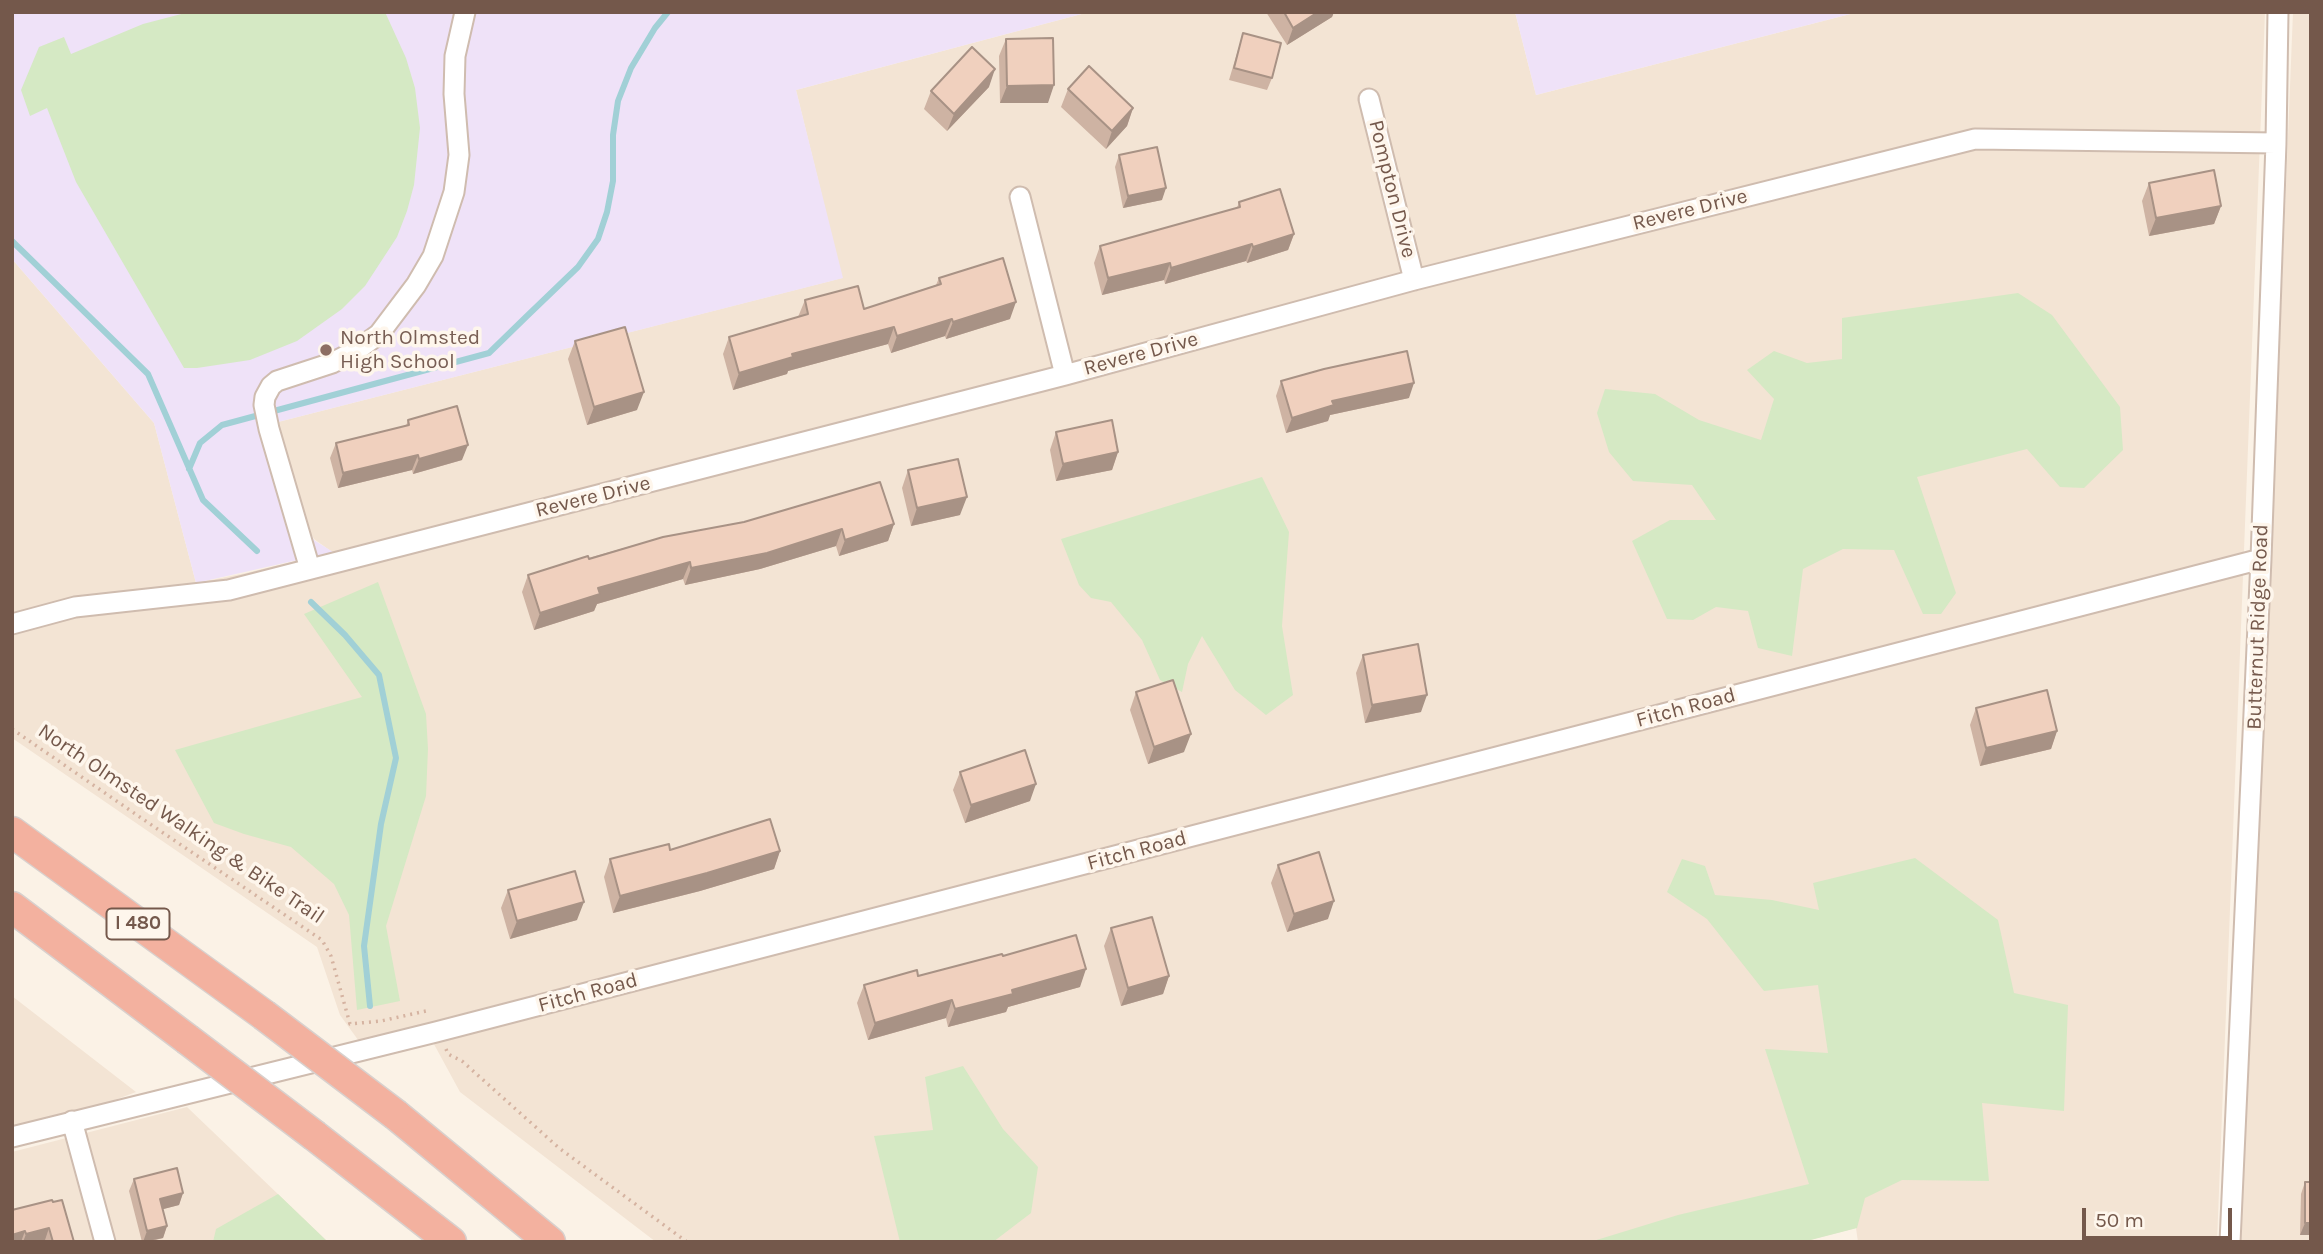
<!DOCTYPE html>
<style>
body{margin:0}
#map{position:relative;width:2323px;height:1254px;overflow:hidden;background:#fbf2e6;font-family:Karla,sans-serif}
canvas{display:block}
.frame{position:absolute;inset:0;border:14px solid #74584b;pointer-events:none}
.scale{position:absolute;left:2082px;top:1208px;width:150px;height:32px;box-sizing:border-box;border:4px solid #74584b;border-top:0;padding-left:9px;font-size:21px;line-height:24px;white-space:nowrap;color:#74584b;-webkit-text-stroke:5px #fef6ec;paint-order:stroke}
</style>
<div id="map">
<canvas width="2323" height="1254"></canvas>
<div class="frame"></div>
<div class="scale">50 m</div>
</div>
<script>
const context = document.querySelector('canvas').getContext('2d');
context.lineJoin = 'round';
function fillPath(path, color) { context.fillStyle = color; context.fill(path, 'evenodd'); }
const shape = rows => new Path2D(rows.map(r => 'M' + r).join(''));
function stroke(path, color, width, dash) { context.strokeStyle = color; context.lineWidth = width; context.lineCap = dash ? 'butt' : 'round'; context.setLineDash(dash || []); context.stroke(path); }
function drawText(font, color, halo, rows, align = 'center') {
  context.font = font + ' Karla,sans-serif'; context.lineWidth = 7; context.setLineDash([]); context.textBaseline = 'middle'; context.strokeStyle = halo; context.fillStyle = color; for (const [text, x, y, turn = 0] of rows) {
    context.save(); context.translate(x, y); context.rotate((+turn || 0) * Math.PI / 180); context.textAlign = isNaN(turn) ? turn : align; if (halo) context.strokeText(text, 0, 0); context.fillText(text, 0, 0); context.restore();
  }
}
fillPath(shape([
 [1089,12,1515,12,1536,95,1858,12,2265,12,2217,1242,1858,1242,1856,1228,1802,1242,656,1242,460,1092,423,1024,361,1044,340,1015,317,947,12,738,12,259,154,423,196,583,246,573,332,552,314,539,309,531,278,422,842,278,796,90],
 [2293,12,2311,12,2311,1242,2240,1242,2265,710],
 [12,996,136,1092,80,1113,12,1131],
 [187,1107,328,1242,12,1242,12,1152]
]), '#f3e4d4');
fillPath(shape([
 [12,12,1089,12,796,90,843,278,278,422,309,531,314,540,333,552,196,583,154,423,12,259],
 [1515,12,1858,12,1536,95]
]), '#efe2f8');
fillPath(shape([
 [189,12,385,12,406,58,415,88,420,128,414,185,407,211,397,237,365,286,342,309,297,341,250,360,197,368,184,368,76,182,47,108,30,116,21,90,39,47,64,37,71,54,143,24],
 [2018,293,2052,315,2120,407,2123,450,2084,488,2060,487,2027,449,1917,477,1956,593,1941,614,1923,614,1894,550,1843,549,1803,569,1792,656,1758,648,1748,611,1716,607,1693,620,1667,619,1632,541,1670,520,1716,520,1692,485,1633,481,1609,452,1597,413,1605,389,1655,394,1699,420,1761,440,1774,399,1747,370,1774,351,1807,363,1842,359,1842,318],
 [1262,477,1289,532,1282,626,1293,695,1266,715,1235,690,1202,636,1188,664,1182,692,1160,680,1142,640,1111,602,1091,598,1079,585,1061,539],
 [378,582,426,714,428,749,426,796,386,926,400,1001,357,1010,349,915,334,884,291,847,244,834,214,823,175,750,362,697,304,614],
 [1915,858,1998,920,2014,993,2068,1005,2064,1111,1982,1103,1989,1181,1902,1180,1865,1198,1857,1228,1803,1242,1590,1242,1678,1215,1809,1184,1765,1049,1828,1053,1818,985,1764,991,1707,919,1667,892,1682,859,1705,866,1715,895,1772,900,1819,910,1813,883],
 [963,1066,1003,1129,1038,1167,1031,1213,993,1242,900,1242,874,1136,933,1130,925,1077],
 [278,1194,328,1242,213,1242,216,1229]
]), '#d5e9c4');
stroke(shape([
 [12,241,148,374,203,500,257,551],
 [189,469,200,443,222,425,489,353,527,316,578,267,598,239,607,212,613,181,613,135,618,101,631,68,655,28,668,12],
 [311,602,345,635,379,675,396,758,381,824,364,946,370,1006]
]), '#a1d0d6', 6);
const minor = shape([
 [1369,99,1414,280],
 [1020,197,1065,375],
 [310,569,269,429,264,405,265,397,271,386,277,381,332,363,357,350,379,334,416,285,433,256,454,192,459,155,454,94,455,56,465,12],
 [12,624,75,607,229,590,1065,375,1414,280,1975,139,2276,143],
 [72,1121,105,1242],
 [12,1137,436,1032,2261,559],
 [2230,1242,2261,559,2276,143,2278,12]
]);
const highway = shape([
 [12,832,264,1015],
 [12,907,187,1039],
 [396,1115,550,1242],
 [315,1136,451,1242]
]);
stroke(minor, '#cfbcaf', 23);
stroke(highway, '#d8d0cd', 33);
stroke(shape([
 [12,729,150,824,322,940,331,956,350,1024,381,1021,426,1011,427,1015],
 [446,1049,448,1054,462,1061,559,1148,687,1242]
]), '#d5b3a1', 3.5, [2, 5]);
stroke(minor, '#fff', 19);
stroke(highway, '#f3b19f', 30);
const highwayBridge = shape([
 [264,1015,396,1115],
 [187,1039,315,1136]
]);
stroke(highwayBridge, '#d8d0cd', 33, []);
stroke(highwayBridge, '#f3b19f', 30);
fillPath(shape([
 [1266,12,1334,12,1332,17,1287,45],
 [1243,33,1272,78,1267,90,1229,80],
 [1006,39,1048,103,1000,103,999,56],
 [989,87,947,131,924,109,931,91],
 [1068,89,1133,108,1127,126,1106,149,1061,107],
 [1119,155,1162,200,1123,208,1115,167],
 [2149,183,2221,206,2214,224,2149,236,2142,201],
 [1239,202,1294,234,1288,250,1247,263,1246,261,1165,284,1164,280,1102,295,1094,263,1100,246,1237,208],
 [939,278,1010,319,946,339,945,336,891,353,888,344,788,371,787,374,733,390,723,354,729,337,798,317,805,300,864,309,936,285],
 [575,341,637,410,587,425,568,359],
 [1281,381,1409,398,1330,415,1328,421,1286,433,1276,396],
 [408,420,462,460,413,474,412,470,338,488,330,458,336,443,406,426],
 [1056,432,1118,452,1112,470,1056,481,1050,450],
 [908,470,960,515,911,526,902,488],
 [894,524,888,541,839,556,836,546,760,569,685,585,683,579,597,604,594,611,534,630,522,592,528,575,663,537],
 [1363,655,1421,712,1365,723,1356,673],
 [1136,692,1184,752,1148,764,1130,710],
 [1976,708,2057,731,2051,749,1980,766,1970,725],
 [960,772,1030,801,965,823,953,790],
 [670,850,780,851,774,869,700,891,613,913,604,877,610,859],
 [1278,865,1328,919,1287,932,1271,883],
 [508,890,577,920,510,939,501,908],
 [1111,928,1169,976,1163,994,1121,1006,1104,946],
 [1003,956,1080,987,1008,1007,1006,1012,948,1027,946,1018,868,1040,857,1003,864,985,918,976],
 [134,1179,183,1193,179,1205,163,1209,167,1226,163,1238,148,1242,142,1242,129,1191],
 [2305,1182,2311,1182,2311,1235,2300,1235,2301,1194],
 [53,1202,74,1242,45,1242,45,1240,39,1242,12,1242]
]), '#ceb3a3');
fillPath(shape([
 [1318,12,1334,12,1332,17,1287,45,1293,28],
 [995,69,989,87,947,131,954,114],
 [1054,85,1048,103,1000,103,1007,86],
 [1133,108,1127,126,1106,149,1112,131],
 [1166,188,1162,200,1123,208,1128,196],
 [2221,206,2214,224,2149,236,2156,218],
 [1294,234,1288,250,1247,263,1253,247],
 [1252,244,1246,261,1165,284,1171,268],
 [1170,263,1164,280,1102,295,1108,278],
 [1016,302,1010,319,946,339,953,322],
 [952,319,945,336,891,353,897,336],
 [894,327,888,344,788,371,787,374,733,390,739,373,792,354],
 [1414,383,1409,398,1330,415,1328,421,1286,433,1292,418,1332,401],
 [644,392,637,410,587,425,594,407],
 [468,445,462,460,413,474,419,459],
 [1118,452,1112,470,1056,481,1063,464],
 [418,455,412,470,338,488,343,473],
 [967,497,960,515,911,526,917,508],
 [894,524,888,541,839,556,845,540],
 [842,529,836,546,760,569,685,585,691,568],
 [690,562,683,579,597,604,594,611,534,630,540,613,598,588],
 [1427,695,1421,712,1365,723,1372,705],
 [2057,731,2051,749,1980,766,1986,748],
 [1191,734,1184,752,1148,764,1154,747],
 [1036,784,1030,801,965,823,971,805],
 [780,851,774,869,700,891,613,913,620,896],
 [1334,901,1328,919,1287,932,1294,914],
 [584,902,577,920,510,939,517,921],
 [1086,969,1080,987,1008,1007,1006,1012,948,1027,955,1009,1012,990],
 [1169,976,1163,994,1121,1006,1128,988],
 [952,1000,946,1018,868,1040,875,1023],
 [183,1193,179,1205,156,1211,160,1199],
 [2305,1223,2311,1223,2311,1235,2300,1235],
 [167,1226,163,1238,143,1242,147,1231],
 [49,1228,45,1240,39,1242,23,1242,26,1234],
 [25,1231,21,1242,12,1242,12,1235]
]), '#a89285');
const building = shape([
 [1284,12,1318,12,1293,28,1284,12],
 [1243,33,1281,43,1272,78,1234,68,1243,33],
 [1053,38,1054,85,1007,86,1006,39,1053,38],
 [972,47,995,69,954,114,931,91,972,47],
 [1089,66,1133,108,1112,131,1068,89,1089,66],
 [1157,147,1166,188,1128,196,1119,155,1157,147],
 [2214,170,2221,206,2156,218,2149,183,2214,170],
 [1280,189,1294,234,1253,247,1252,244,1171,268,1170,263,1108,278,1100,246,1240,207,1239,202,1280,189],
 [1003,258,1016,302,953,322,952,319,897,336,894,327,792,354,793,357,739,373,729,337,808,314,805,300,858,286,864,309,941,284,939,278,1003,258],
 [625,327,644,392,594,407,575,341,625,327],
 [1407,351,1414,383,1332,401,1334,405,1292,418,1281,381,1324,369,1407,351],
 [457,406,468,445,419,459,418,455,343,473,336,443,409,425,408,420,457,406],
 [1112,420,1118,452,1063,464,1056,432,1112,420],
 [958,459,967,497,917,508,908,470,958,459],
 [880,482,894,524,845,540,842,529,767,553,691,568,690,562,598,588,600,594,540,613,528,575,588,556,589,559,663,537,744,522,880,482],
 [1418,644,1427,695,1372,705,1363,655,1418,644],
 [1173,680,1191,734,1154,747,1136,692,1173,680],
 [2047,690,2057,731,1986,748,1976,708,2047,690],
 [1025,750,1036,784,971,805,960,772,1025,750],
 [770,819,780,851,707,873,620,896,610,859,669,844,670,850,770,819],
 [1319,852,1334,901,1294,914,1278,865,1319,852],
 [575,871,584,902,517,921,508,890,575,871],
 [1152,917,1169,976,1128,988,1111,928,1152,917],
 [1076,935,1086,969,1012,990,1013,994,955,1009,952,1000,875,1023,864,985,917,970,918,976,1002,954,1003,956,1076,935],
 [177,1168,183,1193,160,1199,167,1226,147,1231,134,1179,177,1168],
 [2305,1182,2311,1182,2311,1223,2305,1223,2305,1182],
 [52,1200,53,1202,62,1200,74,1242,53,1242,49,1228,26,1234,25,1231,12,1235,12,1210,52,1200]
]);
fillPath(building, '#f0d0be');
stroke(building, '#a89285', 2);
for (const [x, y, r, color] of [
 [326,350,7,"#8d6e63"]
]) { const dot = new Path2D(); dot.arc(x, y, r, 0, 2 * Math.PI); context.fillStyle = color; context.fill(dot); stroke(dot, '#fef6ec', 2.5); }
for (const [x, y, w] of [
 [138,924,63]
]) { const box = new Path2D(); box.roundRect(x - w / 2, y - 15.5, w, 31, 5); context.fillStyle = '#fef6ec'; context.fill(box); stroke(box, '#74584b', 2); }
drawText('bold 19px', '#74584b', null, [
 ["I 480",138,924]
]);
drawText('21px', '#74584b', '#fef6ec', [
 ["Pompton Drive",1392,189,76],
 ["Revere Drive",1690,210,-14],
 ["Revere Drive",1141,354,-15],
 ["Revere Drive",593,497,-14],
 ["Butternut Ridge Road",2258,627,-88],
 ["Fitch Road",1686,708,-15],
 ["North Olmsted Walking & Bike Trail",181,824,34],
 ["Fitch Road",1137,851,-15],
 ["Fitch Road",588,993,-15]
]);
drawText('21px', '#785e54', '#fef6ec', [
 ["North Olmsted",340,338],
 ["High School",340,362]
], 'left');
</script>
